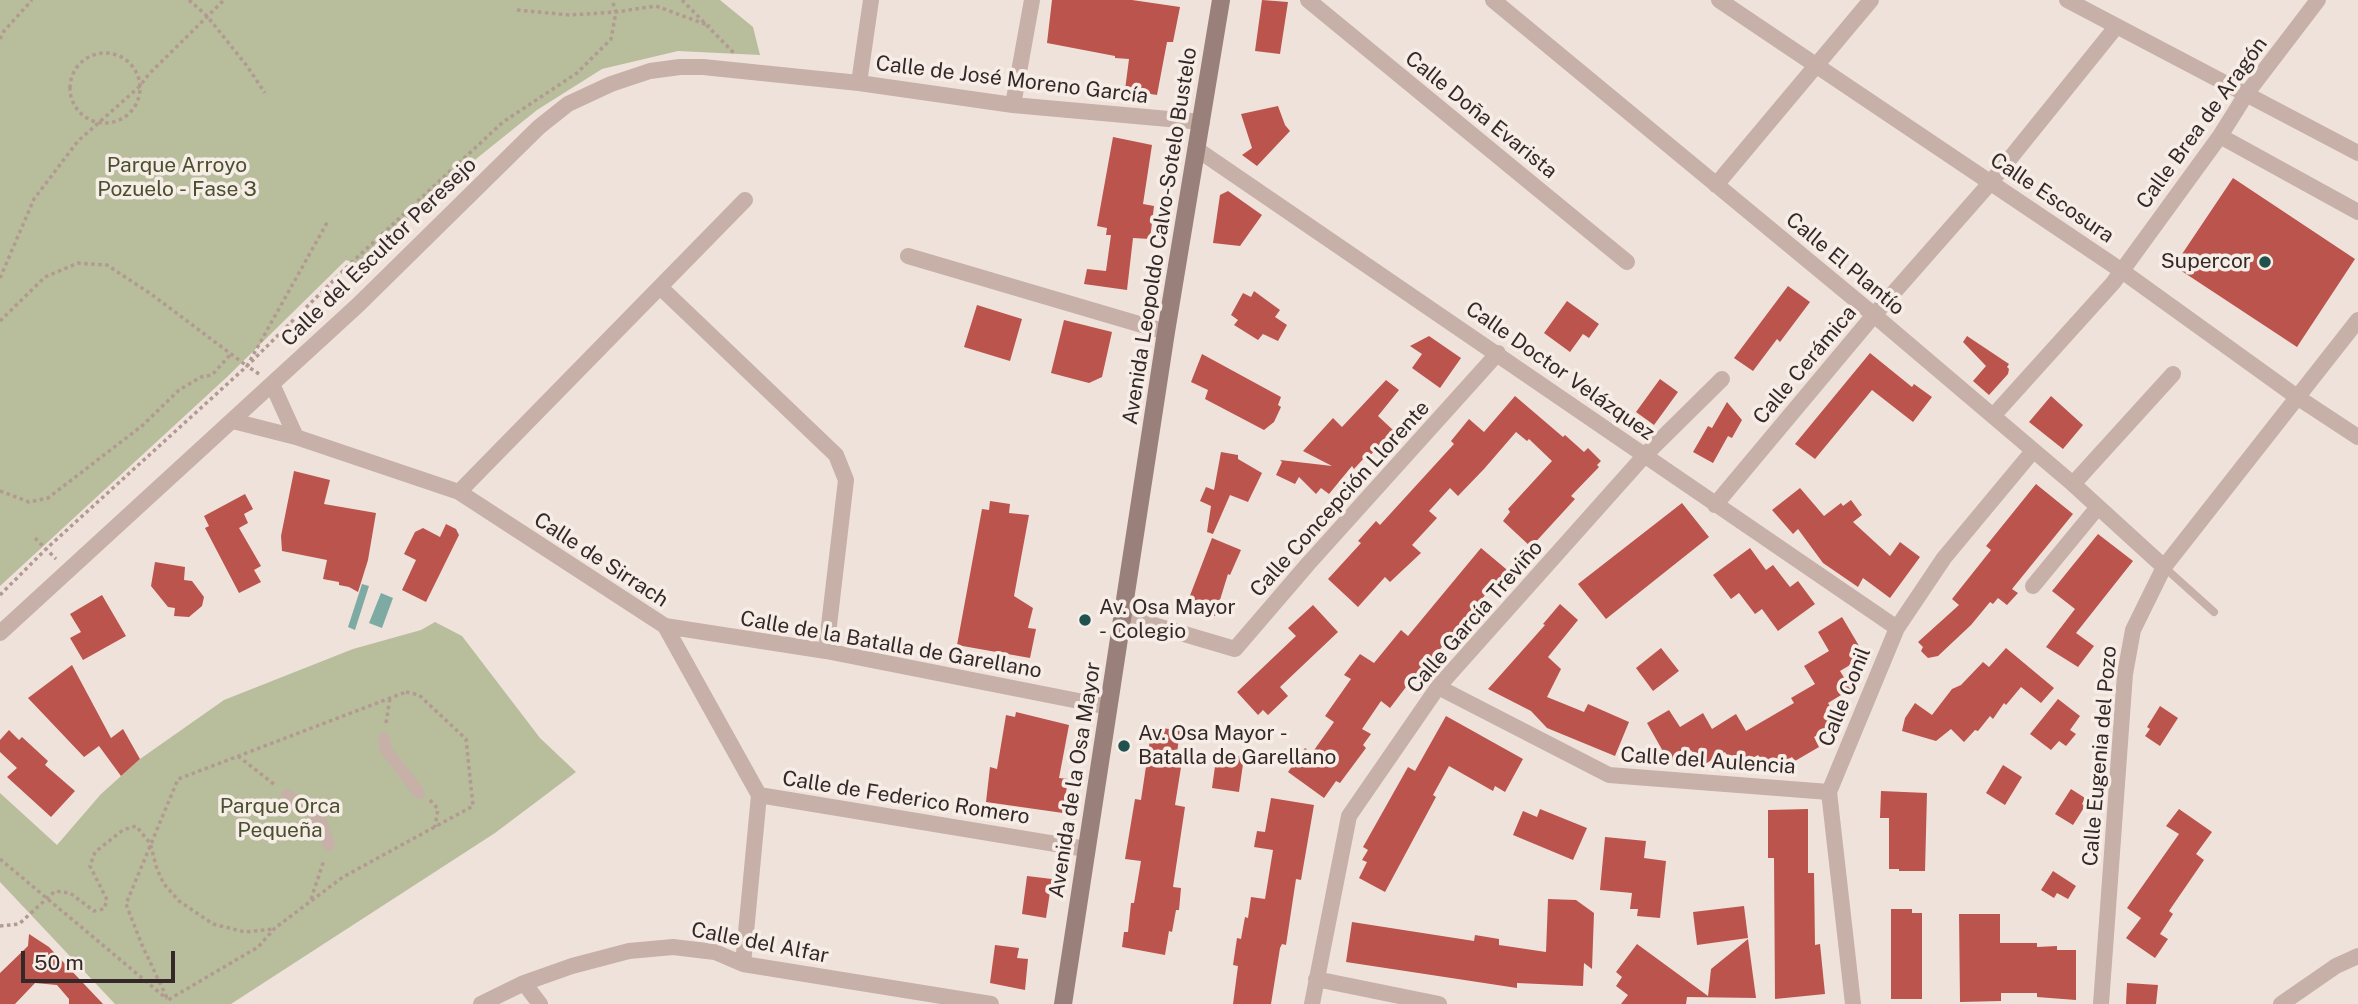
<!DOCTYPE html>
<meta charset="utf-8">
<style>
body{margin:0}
#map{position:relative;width:2358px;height:1004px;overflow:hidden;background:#efe2db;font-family:"Public Sans",sans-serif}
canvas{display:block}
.scale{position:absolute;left:21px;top:951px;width:154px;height:32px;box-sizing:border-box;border:4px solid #342928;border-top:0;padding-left:9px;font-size:21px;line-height:24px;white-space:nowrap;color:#342928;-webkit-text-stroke:5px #f7ede7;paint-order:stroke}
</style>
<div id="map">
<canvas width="2358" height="1004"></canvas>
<div class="scale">50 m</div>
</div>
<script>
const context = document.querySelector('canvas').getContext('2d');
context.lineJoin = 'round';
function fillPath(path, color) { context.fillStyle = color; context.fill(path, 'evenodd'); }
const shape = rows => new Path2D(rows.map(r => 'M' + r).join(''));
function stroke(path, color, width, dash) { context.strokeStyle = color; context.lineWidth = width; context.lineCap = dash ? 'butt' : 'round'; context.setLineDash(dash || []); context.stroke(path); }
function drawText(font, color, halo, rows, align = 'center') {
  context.font = font + ' "Public Sans",sans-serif'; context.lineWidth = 7; context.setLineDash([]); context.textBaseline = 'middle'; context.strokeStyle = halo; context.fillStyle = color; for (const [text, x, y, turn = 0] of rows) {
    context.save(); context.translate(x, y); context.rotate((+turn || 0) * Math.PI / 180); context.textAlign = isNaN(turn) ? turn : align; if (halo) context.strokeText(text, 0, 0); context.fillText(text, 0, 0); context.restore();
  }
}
fillPath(shape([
 [0,0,720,0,753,27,760,55,678,51,602,69,537,110,471,163,358,264,346,260,227,377,0,586],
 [435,622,462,636,540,738,576,772,495,833,231,1004,115,1004,0,882,0,793,57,845,101,794,140,759,224,700,353,649,421,630]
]), '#b8bd9c');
fillPath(shape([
 [362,584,369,586,355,630,348,627],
 [381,593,393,598,382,628,369,623]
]), '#7daaa3');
fillPath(shape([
 [1052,0,1132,0,1180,7,1173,42,1167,42,1157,95,1125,90,1129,59,1115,58,1115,56,1047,43],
 [1262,0,1288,2,1280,54,1255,51],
 [1278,106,1285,125,1290,131,1257,166,1242,155,1252,148,1241,114],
 [1113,137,1152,145,1143,204,1154,206,1150,239,1133,238,1127,290,1084,284,1087,269,1106,271,1111,235,1106,235,1107,228,1097,226],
 [2233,178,2355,259,2297,347,2174,266],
 [1228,191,1262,215,1240,246,1213,243,1220,195],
 [1788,286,1810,302,1780,342,1777,339,1753,371,1734,358],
 [1254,291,1280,310,1275,317,1287,325,1278,341,1263,334,1258,340,1234,325,1238,320,1231,315,1243,293,1251,297],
 [1567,301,1599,324,1589,338,1583,334,1570,352,1544,333],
 [977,305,1022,319,1010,361,964,347],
 [1064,320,1112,332,1102,377,1089,383,1051,373],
 [1429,336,1461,358,1440,388,1412,368,1422,354,1410,346],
 [1967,336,2009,364,2007,367,2009,369,2008,374,1989,395,1973,381,1986,366,1963,342],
 [1870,353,1912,387,1914,384,1932,397,1913,422,1872,390,1815,459,1795,444],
 [1202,354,1281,397,1278,405,1281,407,1274,422,1264,430,1205,399,1208,390,1191,382],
 [1660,379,1678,392,1654,425,1636,412],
 [1386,380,1399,390,1378,416,1393,430,1367,459,1365,457,1354,469,1352,466,1329,494,1321,488,1316,494,1299,477,1295,484,1276,475,1282,462,1280,460,1332,466,1303,451,1333,418,1342,427],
 [1515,396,1563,437,1565,435,1584,452,1588,448,1601,461,1597,465,1599,467,1571,496,1575,499,1531,547,1503,521,1510,512,1508,509,1552,461,1529,439,1527,441,1516,432,1484,469,1458,496,1450,488,1429,511,1437,518,1412,545,1421,553,1390,582,1385,577,1358,607,1328,579,1361,543,1358,541,1376,521,1380,525,1454,444,1451,441,1469,419,1484,432],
 [2051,396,2083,425,2063,449,2029,422],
 [1727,402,1742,420,1732,438,1728,436,1713,463,1693,452,1708,426,1712,428],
 [1221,452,1238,455,1238,459,1262,473,1248,502,1230,495,1213,534,1207,532,1211,506,1200,501,1206,487,1214,490],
 [294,471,330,480,324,504,376,513,368,560,358,592,349,587,339,585,339,582,323,579,327,560,282,551,281,536],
 [2036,484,2073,514,2012,589,2018,593,2007,605,1998,598,1993,604,1990,602,1971,625,1938,656,1928,658,1921,651,1923,647,1918,642,1959,605,1952,599,1991,550,1986,546],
 [1800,488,1824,516,1841,503,1843,506,1851,500,1862,515,1853,522,1890,556,1900,542,1920,557,1890,598,1863,578,1858,587,1823,563,1798,529,1793,534,1772,510],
 [245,494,253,509,244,514,248,523,239,528,261,566,254,570,261,582,239,593,205,528,209,526,204,516],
 [990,501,1010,504,1009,513,1029,515,1014,596,1033,608,1028,628,1036,629,1030,658,957,645,982,509,989,510],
 [1682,503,1709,537,1606,619,1578,584],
 [446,524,456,529,459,535,426,602,402,590,416,560,404,554,415,532,423,528,440,537],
 [2098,534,2133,561,2076,633,2094,646,2078,667,2046,647,2075,609,2052,591],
 [1212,538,1241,550,1230,575,1228,574,1215,616,1186,606],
 [1481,548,1512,574,1502,587,1496,582,1421,672,1419,670,1390,708,1381,701,1362,729,1371,734,1363,745,1366,748,1340,783,1336,781,1324,798,1288,772,1305,748,1312,753,1334,722,1325,716,1351,679,1344,675,1360,654,1374,663,1401,630,1408,636],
 [1750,548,1766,570,1773,565,1790,587,1798,581,1815,604,1778,631,1762,609,1755,614,1739,593,1731,599,1713,575],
 [155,562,185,567,184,580,192,581,204,597,202,606,189,617,174,616,175,608,168,607,151,586],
 [102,595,126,636,83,660,70,638,81,632,70,614],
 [1560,604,1578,620,1548,657,1561,669,1547,697,1584,712,1588,704,1629,722,1615,756,1547,728,1531,711,1488,689,1545,625,1543,624],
 [1313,605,1338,632,1280,687,1288,696,1268,715,1263,710,1258,715,1237,692,1296,636,1288,628],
 [1842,617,1865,656,1840,671,1851,689,1828,703,1839,722,1814,737,1819,747,1795,761,1792,757,1768,771,1758,755,1735,768,1725,752,1700,767,1691,750,1669,762,1647,723,1669,710,1680,727,1703,713,1712,729,1736,714,1746,731,1794,703,1791,698,1815,684,1804,666,1829,651,1818,632],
 [1661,648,1679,671,1653,691,1636,668],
 [2006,648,2054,688,2041,703,2021,687,2006,705,2004,703,1993,719,1990,716,1978,731,1975,730,1964,742,1951,729,1936,741,1902,731,1905,718,1915,703,1932,715,1952,689,1961,685,1983,662,1989,667],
 [72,665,111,738,123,729,140,759,121,776,99,746,84,757,28,698],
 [2058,699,2080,716,2070,730,2076,734,2066,746,2059,741,2051,750,2030,734],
 [2160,706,2178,718,2160,746,2145,736,2150,729,2147,727],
 [1016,712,1069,725,1059,778,1068,779,1063,813,986,802,990,767,997,769,1006,715,1015,717],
 [1446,716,1523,759,1505,792,1495,786,1493,791,1449,766,1433,795,1436,797,1385,892,1359,878,1367,862,1362,860,1368,850,1363,847,1408,767,1415,771],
 [1152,726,1180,731,1176,760,1182,761,1175,805,1185,807,1173,887,1181,888,1179,910,1176,910,1172,932,1169,931,1165,955,1122,947,1124,932,1128,932,1131,903,1134,903,1141,861,1125,859,1135,799,1141,800],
 [9,730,19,740,22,737,48,761,45,765,75,791,51,817,7,777,17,768,0,752,0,740],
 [1217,752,1244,757,1239,792,1212,788],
 [2003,765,2022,777,2005,805,1986,793],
 [2071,789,2085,798,2082,804,2085,806,2073,825,2055,814],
 [1881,791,1927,793,1925,871,1899,871,1899,869,1889,869,1889,818,1880,818],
 [1271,798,1314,805,1301,880,1296,879,1286,945,1282,944,1280,948,1271,1004,1233,1004,1238,966,1233,965,1237,938,1241,939,1245,917,1248,918,1251,897,1265,899,1273,850,1254,847,1257,831,1265,832],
 [1540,809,1587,828,1573,860,1513,835,1523,811,1537,817],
 [1808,809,1808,873,1814,873,1815,945,1820,944,1825,994,1775,999,1774,858,1768,858,1768,810],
 [2179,809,2212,832,2196,854,2204,860,2169,911,2173,914,2160,934,2168,939,2155,958,2126,938,2141,918,2127,908,2179,834,2166,826],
 [1605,837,1646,841,1644,858,1666,861,1660,918,1637,916,1638,909,1630,909,1632,893,1600,890],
 [2053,871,2076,886,2068,899,2057,893,2054,898,2041,890],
 [1027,876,1052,879,1046,918,1022,914],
 [1548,899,1576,900,1594,913,1592,969,1584,963,1583,986,1517,983,1517,988,1346,962,1352,922,1474,941,1475,935,1499,939,1499,945,1546,952],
 [1744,906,1748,938,1697,945,1693,912],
 [1891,909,1912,909,1912,913,1922,913,1922,999,1891,999],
 [1959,914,2000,914,2000,943,2037,943,2037,947,2057,946,2057,950,2076,950,2076,1000,2037,997,2037,993,2001,993,2001,1001,1960,1002],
 [29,934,49,947,103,1004,69,1004,69,999,57,985,35,983,15,1004,0,1004,0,973,28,946],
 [1748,939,1756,998,1687,997,1686,1004,1621,1004,1628,995,1616,986,1622,977,1616,972,1637,944,1708,996,1711,969],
 [995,945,1019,948,1017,958,1028,959,1025,990,990,983],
 [2127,983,2158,985,2156,1004,2126,1004]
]), '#bb544d');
stroke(shape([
 [189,0,207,16,247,66,265,93],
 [682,0,734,53],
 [517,10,570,15,616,12,656,6,710,26],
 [0,39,4,31,32,0],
 '70 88a35 35 0 1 1 70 0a35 35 0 1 1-70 0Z',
 [0,278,34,199,78,141,139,87,149,74,224,0],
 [0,321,45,277,78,263,107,265,151,294,247,366],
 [259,374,247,366,328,221],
 [0,491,29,502,48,498,143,425,179,390,201,377,212,375,230,355],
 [35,538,56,559],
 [0,595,46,549,247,366,350,264,503,122,577,73,611,39,616,12,612,0],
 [406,692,419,695,466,739,473,806,343,877,275,928,258,947,168,1000,142,945,126,904,178,779,406,692],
 [386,723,390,698],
 [238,756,275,785],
 [430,800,438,809,435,827],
 [0,859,167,999],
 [311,899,324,860],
 [0,926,19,924,55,891,70,893,94,911,104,909,107,900,90,866,95,852,123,830,136,826,150,843,157,869,164,884,179,901,213,924,245,932,273,929]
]), '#b29a92', 3.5, [3.5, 3.5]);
stroke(shape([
 [2164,567,2214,612]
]), '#c6b0a8', 8);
stroke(shape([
 [384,738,385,748,419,793],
 [287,795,309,809,321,822,329,845]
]), '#c6b0a8', 12);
stroke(shape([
 [1308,0,1627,262],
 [1493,0,1874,315,2073,484,2164,567],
 [1719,0,2122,271,2297,397,2358,437],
 [2067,0,2358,153],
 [859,83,871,0],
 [1013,105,1032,0],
 [2220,136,2358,212],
 [1198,150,1897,628],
 [1716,185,1871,0],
 [908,256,1166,332],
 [660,287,836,455,846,480,826,651],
 [272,384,296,437],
 [1993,416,2113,283,2220,136,2247,93,2318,0],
 [233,421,296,437,459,492,665,626,759,795,743,964],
 [2073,484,2173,374],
 [459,492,745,200],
 [1715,505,1874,315,1991,182,2116,27],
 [2033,586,2098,507],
 [1123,616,1235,649,1308,564,1498,353],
 [665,626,826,651,1109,707],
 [0,633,358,305,539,127,568,104,611,84,650,71,680,67,703,67,859,83,1013,105,1202,122],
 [1438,687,1609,775,1829,792],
 [759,795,1086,849],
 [1316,979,1439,1004],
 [524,983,540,1004],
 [481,1004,524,983,572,966,629,951,673,947,715,952,743,964,991,1004],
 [1312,1004,1349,816,1438,687,1645,455,1722,379],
 [1853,1004,1829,792,1897,628,1944,558,2033,451],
 [2101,1004,2125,674,2133,630,2164,567,2358,320],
 [2281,1004,2336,966,2358,956]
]), '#c6b0a8', 16);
stroke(shape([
 [1063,1004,1166,332,1221,0]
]), '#99807a', 18);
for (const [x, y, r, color] of [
 [2265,262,7,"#21514c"],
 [1085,620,7,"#21514c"],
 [1124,746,7,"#21514c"]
]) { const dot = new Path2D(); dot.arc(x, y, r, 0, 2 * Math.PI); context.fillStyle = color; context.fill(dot); stroke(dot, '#f7ede7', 2.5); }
drawText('21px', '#342928', '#f7ede7', [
 ["Calle de José Moreno García",1012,80,7],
 ["Calle Doña Evarista",1481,115,39],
 ["Calle Brea de Aragón",2202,123,-54],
 ["Calle Escosura",2052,198,34],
 ["Avenida Leopoldo Calvo-Sotelo Bustelo",1160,236,-81],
 ["Calle del Escultor Peresejo",379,252,-44],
 ["Calle El Plantío",1845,264,40],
 ["Calle Cerámica",1805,365,-50],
 ["Calle Doctor Velázquez",1560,371,35],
 ["Calle Concepción Llorente",1340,499,-48],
 ["Calle de Sirrach",601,560,33],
 ["Calle García Treviño",1475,617,-49],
 ["Calle de la Batalla de Garellano",891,645,10],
 ["Calle Conil",1845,697,-68],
 ["Calle Eugenia del Pozo",2100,756,-85],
 ["Calle del Aulencia",1708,761,4],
 ["Avenida de la Osa Mayor",1075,780,-81],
 ["Calle de Federico Romero",906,798,9],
 ["Calle del Alfar",760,943,11]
]);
drawText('21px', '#49502e', '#f7ede7', [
 ["Parque Arroyo",177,166],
 ["Pozuelo - Fase 3",177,190],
 ["Parque Orca",280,807],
 ["Pequeña",280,831]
]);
drawText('21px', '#342928', '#f7ede7', [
 ["Supercor",2251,262,"right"],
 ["Av. Osa Mayor",1099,608],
 ["- Colegio",1099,632],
 ["Av. Osa Mayor -",1138,734],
 ["Batalla de Garellano",1138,758]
], 'left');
</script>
